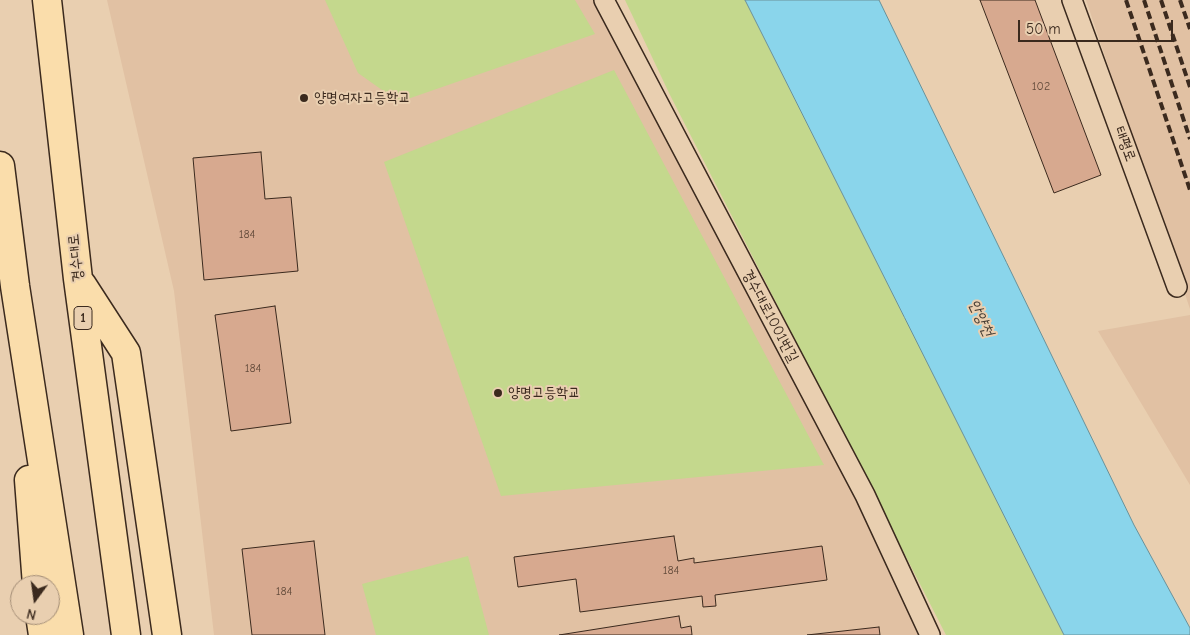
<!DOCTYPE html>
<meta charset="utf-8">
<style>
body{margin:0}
#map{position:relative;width:1190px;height:635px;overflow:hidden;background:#e9cfb0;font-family:"Comic Neue",sans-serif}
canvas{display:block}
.north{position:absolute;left:10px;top:575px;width:50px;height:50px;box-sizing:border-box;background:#e9cfb0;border:1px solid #a38d76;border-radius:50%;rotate:194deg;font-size:14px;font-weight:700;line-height:20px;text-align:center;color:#3b2a1e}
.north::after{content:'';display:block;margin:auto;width:18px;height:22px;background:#3b2a1e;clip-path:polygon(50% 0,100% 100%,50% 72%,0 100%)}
.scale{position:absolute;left:1018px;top:20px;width:155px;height:22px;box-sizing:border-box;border:2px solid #3b2a1e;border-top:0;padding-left:6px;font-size:15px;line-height:18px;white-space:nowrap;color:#3b2a1e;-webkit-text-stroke:4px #e9cfb0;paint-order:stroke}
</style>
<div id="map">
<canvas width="1190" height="635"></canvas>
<div class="north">N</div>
<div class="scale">50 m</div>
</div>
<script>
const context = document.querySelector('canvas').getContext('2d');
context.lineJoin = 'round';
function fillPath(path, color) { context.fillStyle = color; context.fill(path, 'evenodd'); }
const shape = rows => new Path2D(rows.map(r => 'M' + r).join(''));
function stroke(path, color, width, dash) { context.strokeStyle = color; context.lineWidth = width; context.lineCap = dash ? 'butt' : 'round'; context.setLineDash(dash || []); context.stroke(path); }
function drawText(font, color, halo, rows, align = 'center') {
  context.font = font + ' "Comic Neue","Poor Story",sans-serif'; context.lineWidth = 4; context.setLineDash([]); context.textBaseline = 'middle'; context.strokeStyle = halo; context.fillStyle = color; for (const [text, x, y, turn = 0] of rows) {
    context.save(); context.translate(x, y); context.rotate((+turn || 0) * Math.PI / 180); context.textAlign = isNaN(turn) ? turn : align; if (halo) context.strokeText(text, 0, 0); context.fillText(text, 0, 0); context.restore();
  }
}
fillPath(shape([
 [107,0,604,0,930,635,214,635,174,291],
 [1086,0,1190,0,1190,309],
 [1190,315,1190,485,1098,331]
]), '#e1c1a3');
fillPath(shape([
 [325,0,575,0,595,34,399,102,358,73],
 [625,0,745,0,1064,635,946,635,670,95],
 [614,70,824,465,501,496,384,162],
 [468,556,489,635,376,635,362,584]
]), '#c4d88d');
const water = shape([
 [745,0,879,0,1134,525,1190,628,1190,635,1064,635,745,0]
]);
fillPath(water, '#8ad5eb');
stroke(water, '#6a9199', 1);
const building = shape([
 [980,0,1035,0,1101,175,1054,193,980,0],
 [261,152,265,199,291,197,298,271,204,280,193,158,261,152],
 [275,306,291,423,231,431,215,315,275,306],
 [674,536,678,561,694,558,694,563,822,546,827,580,715,595,716,606,703,607,702,596,580,612,576,579,518,587,514,557,674,536],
 [314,541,325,635,252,635,242,549,314,541],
 [679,616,681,628,691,626,692,635,559,635,679,616],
 [879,627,880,635,807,635,879,627]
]);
fillPath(building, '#d7a98f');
stroke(building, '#3b2a1e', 1);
const street = shape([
 [604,0,865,495,930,635],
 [1072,0,1177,287]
]);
const primary = shape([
 [47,0,78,279,126,635],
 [0,166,15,286,69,635],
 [82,285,126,353,167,635],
 [29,480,37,585],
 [40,615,43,635]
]);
stroke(street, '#3b2a1e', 22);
stroke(primary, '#3b2a1e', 31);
stroke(street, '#e9cfb0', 19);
stroke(primary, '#faddab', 28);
stroke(shape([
 [1126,0,1190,190],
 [1144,0,1190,139],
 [1161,0,1190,87],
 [1180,0,1190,29]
]), '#3b2a1e', 4, [8, 4]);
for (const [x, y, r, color] of [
 [304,98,5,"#3b2a1e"],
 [498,393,5,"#3b2a1e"]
]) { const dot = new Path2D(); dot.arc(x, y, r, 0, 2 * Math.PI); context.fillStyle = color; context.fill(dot); stroke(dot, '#e9cfb0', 2); }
drawText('12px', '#624a3a', null, [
 ["102",1041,87],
 ["184",247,235],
 ["184",253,369],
 ["184",671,571],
 ["184",284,592]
]);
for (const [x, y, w] of [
 [83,318,18]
]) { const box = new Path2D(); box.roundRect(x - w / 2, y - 11.5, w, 23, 4); context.fillStyle = '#e9cfb0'; context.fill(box); stroke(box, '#3b2a1e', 1); }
drawText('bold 14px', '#3b2a1e', null, [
 ["1",83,318]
]);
drawText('15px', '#3b2a1e', '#e9cfb0', [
 ["양명여자고등학교",314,98],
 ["양명고등학교",508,393]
], 'left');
drawText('15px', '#3b2a1e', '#e9cfb0', [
 ["태평로",1125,144,70],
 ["경수대로",76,258,-96],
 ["경수대로1001번길",770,316,62]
]);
drawText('italic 16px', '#433b32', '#e9cfb0', [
 ["안양천",981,318,64]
]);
</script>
